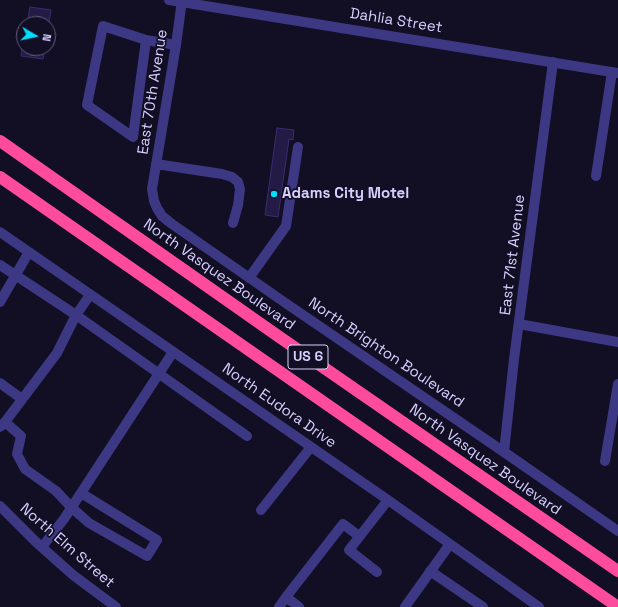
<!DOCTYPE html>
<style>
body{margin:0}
#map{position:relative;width:618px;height:607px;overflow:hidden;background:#120e24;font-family:"Space Grotesk",sans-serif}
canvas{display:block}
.north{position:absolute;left:16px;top:16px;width:40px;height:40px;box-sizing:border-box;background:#120e24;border:1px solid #615c7c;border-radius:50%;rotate:99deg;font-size:11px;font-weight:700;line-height:16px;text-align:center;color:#d7d0ff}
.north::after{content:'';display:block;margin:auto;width:14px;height:18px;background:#00ddfb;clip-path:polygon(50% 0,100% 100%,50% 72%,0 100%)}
</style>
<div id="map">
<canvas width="618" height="607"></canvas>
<div class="north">N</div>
</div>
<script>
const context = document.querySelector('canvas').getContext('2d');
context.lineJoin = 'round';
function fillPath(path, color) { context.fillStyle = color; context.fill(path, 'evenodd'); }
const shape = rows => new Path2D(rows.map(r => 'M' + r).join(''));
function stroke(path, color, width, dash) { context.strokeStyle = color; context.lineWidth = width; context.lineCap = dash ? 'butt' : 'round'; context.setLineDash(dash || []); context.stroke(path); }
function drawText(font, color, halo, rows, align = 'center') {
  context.font = font + ' "Space Grotesk",sans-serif'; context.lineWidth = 3.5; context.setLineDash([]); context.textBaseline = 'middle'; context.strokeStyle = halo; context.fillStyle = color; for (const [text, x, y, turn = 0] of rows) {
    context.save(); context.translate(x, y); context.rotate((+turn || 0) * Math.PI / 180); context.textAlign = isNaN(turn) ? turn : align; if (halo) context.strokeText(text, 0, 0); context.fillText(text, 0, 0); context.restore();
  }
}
const building = shape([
 [30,7,51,10,48,28,48,24,27,24,30,7],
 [24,39,24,48,45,48,43,59,21,56,24,39],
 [277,128,294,130,293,140,289,139,278,217,265,215,277,128]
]);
fillPath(building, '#231a45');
stroke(building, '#3b2c71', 1);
stroke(shape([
 [169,0,618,73],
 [182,0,176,45,152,189,154,201,157,208,162,216,172,224,284,302,504,452,618,531],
 [146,40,103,26,87,105,133,137,146,40,176,45],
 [156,164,222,174,232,177,238,182,240,189,238,205,233,223],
 [596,176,612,72],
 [0,232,388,500,539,607],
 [0,265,76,315,247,436],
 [249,278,286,226,298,147],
 [0,302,29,252],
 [519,324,618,342],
 [0,383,22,399],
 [5,422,57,353,76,315,90,295],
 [0,427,5,422,21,436,17,454,25,469,56,491,71,507,89,523,147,556,157,540,81,493],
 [504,452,514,359,553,62],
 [605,461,618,384],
 [0,506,36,542,73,575,116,607],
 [261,510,311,447],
 [42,547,64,519,173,352],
 [430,571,483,607],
 [377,572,349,550,388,500],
 [279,607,286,597],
 [299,607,286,597,343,524,359,536],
 [405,607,450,544]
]), '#3d3883', 10);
stroke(shape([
 [0,141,278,336,618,571],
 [0,177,618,607]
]), '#ff4b9e', 12);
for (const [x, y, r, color] of [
 [274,194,4,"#00ddfb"]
]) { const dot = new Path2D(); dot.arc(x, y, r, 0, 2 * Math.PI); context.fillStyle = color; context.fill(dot); stroke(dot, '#120e24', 1.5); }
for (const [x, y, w] of [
 [308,357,40]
]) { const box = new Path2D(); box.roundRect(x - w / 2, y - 12, w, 24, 3); context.fillStyle = '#120e24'; context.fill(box); stroke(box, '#d7d0ff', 1); }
drawText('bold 14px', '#d7d0ff', null, [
 ["US 6",308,357]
]);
drawText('15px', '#d7d0ff', '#120e24', [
 ["Dahlia Street",396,21,9],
 ["East 70th Avenue",153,92,-81],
 ["East 71st Avenue",513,255,-83],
 ["North Vasquez Boulevard",219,275,35],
 ["North Brighton Boulevard",386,353,34],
 ["North Eudora Drive",279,406,35],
 ["North Vasquez Boulevard",485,460,35],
 ["North Elm Street",67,546,41]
]);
drawText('bold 15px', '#d7d0ff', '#120e24', [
 ["Adams City Motel",282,194]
], 'left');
</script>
